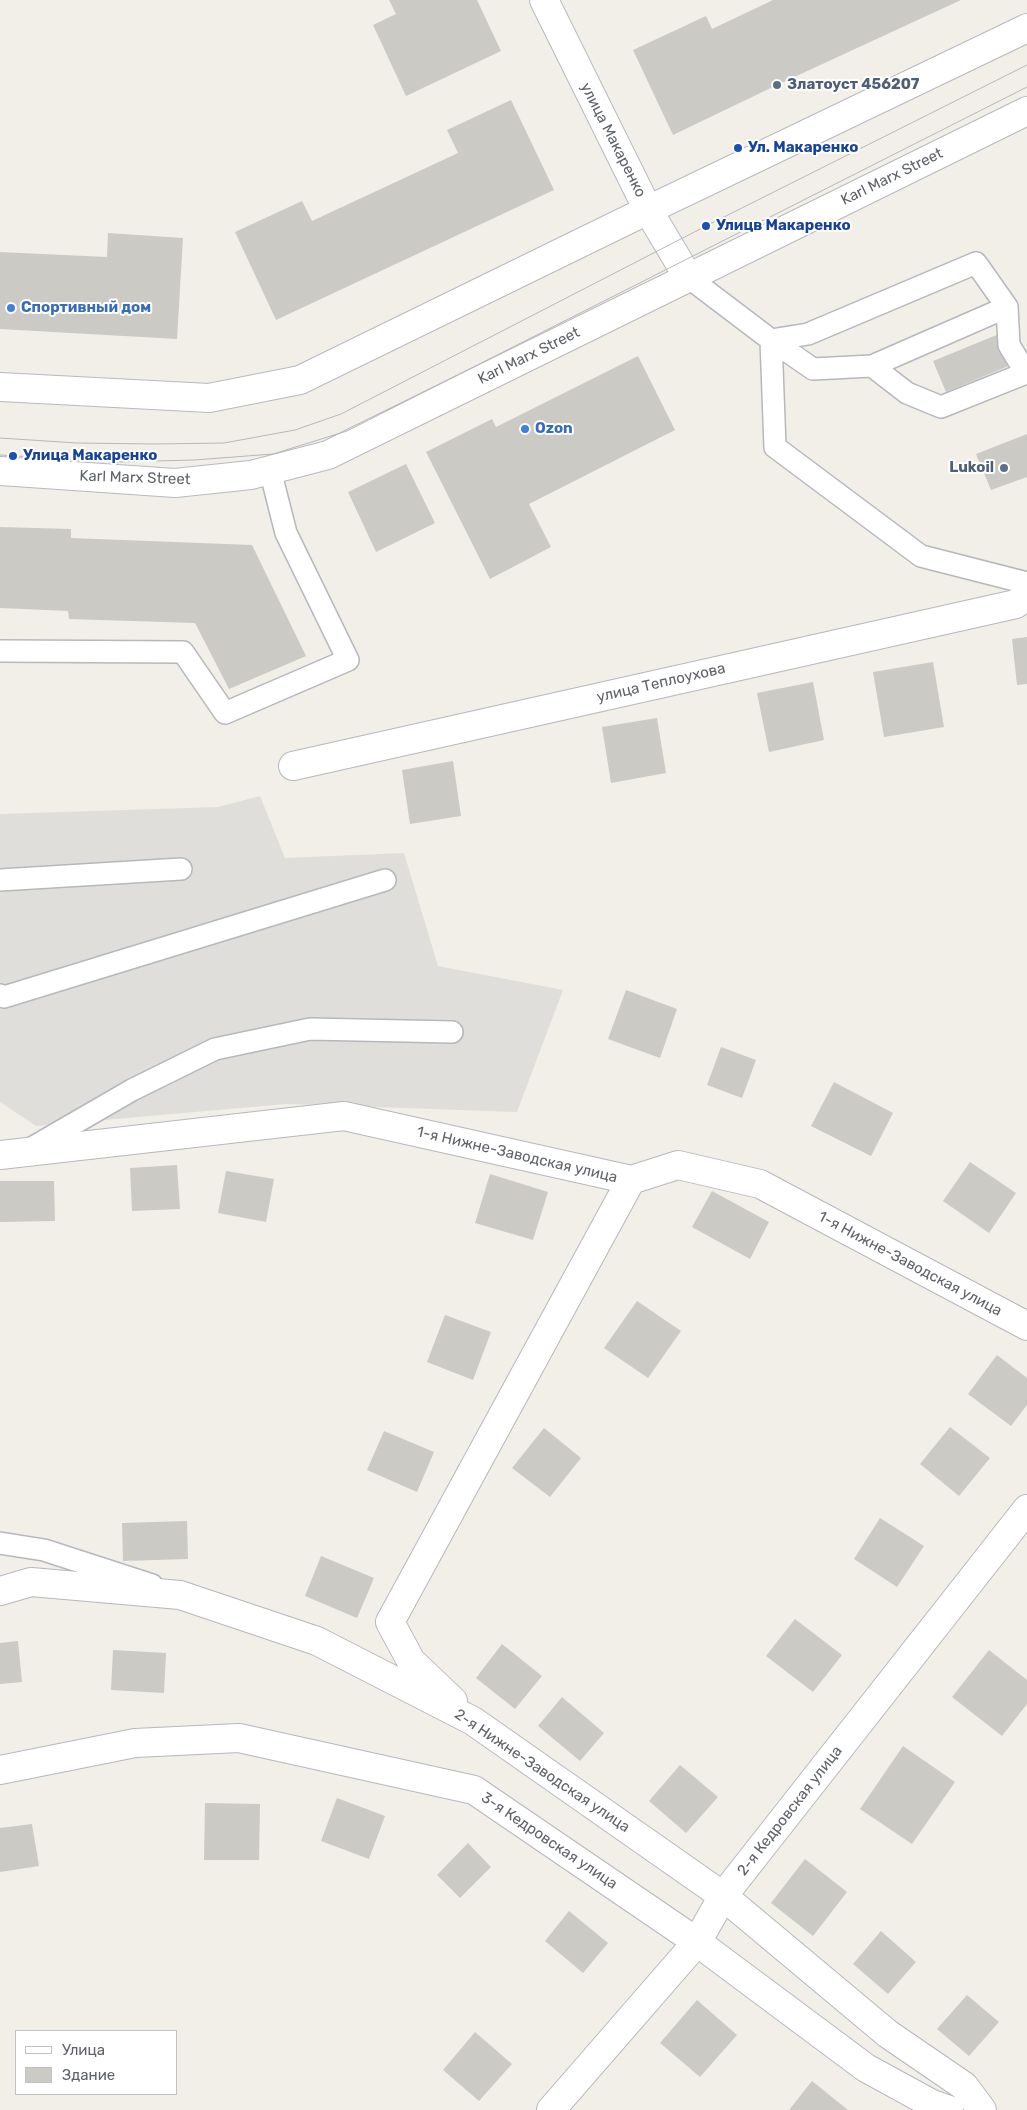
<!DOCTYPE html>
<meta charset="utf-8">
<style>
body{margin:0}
#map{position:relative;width:1027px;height:2110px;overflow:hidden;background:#f1efe8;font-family:Rubik,sans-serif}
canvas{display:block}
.legend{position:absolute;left:15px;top:2030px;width:162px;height:65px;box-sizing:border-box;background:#fff;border:1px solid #bfc1c3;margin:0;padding:6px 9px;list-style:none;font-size:15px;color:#5f6368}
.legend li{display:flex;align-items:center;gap:10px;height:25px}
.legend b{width:25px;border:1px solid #bfc1c3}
</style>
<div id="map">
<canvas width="1027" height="2110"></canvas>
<ul class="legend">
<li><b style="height:6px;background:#fff"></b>Улица</li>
<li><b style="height:14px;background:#cccac5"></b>Здание</li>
</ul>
</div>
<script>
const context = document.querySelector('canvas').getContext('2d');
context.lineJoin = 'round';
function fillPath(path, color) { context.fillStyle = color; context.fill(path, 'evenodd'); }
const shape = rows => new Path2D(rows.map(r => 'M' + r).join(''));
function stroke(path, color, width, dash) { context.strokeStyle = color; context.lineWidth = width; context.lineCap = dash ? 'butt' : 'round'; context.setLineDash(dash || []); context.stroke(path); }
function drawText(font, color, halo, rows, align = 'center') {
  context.font = font + ' Rubik,sans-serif'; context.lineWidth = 4; context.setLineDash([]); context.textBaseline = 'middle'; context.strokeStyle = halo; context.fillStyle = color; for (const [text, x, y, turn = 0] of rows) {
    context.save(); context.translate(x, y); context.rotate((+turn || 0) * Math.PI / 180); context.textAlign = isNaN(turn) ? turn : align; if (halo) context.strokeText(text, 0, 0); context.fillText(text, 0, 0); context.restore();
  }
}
fillPath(shape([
 [260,796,285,858,404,853,438,966,563,990,517,1112,286,1104,36,1126,0,1102,0,814,218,807]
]), '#e0deda');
fillPath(shape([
 [389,0,477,0,501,51,406,96,373,25,396,14],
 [773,0,961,0,777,85,673,135,633,50,706,16,712,29],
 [511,100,554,190,276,320,235,232,302,201,312,221,458,153,447,130],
 [108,233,183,238,177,339,0,329,0,252,107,257],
 [999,334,1011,365,946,392,933,361],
 [638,356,675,430,529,504,551,547,490,579,426,452,492,419,496,427],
 [1027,434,1027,477,991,490,976,454],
 [406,464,435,523,376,552,348,492],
 [0,527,71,529,71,538,252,545,306,656,229,689,195,623,69,619,68,611,0,608],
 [1027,637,1027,684,1017,685,1012,639],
 [933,662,944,727,884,737,873,672],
 [813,682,824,740,769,752,757,693],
 [657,718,666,773,611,783,602,727],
 [453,761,461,816,410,824,402,770],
 [626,990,677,1009,660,1058,608,1039],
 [721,1047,756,1060,742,1098,707,1085],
 [834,1082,893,1113,871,1156,811,1126],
 [970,1162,1016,1193,989,1233,943,1201],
 [177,1165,180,1209,132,1211,130,1168],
 [226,1171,274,1179,266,1222,218,1213],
 [490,1174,548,1192,533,1240,475,1223],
 [0,1181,54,1181,55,1221,0,1222],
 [712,1191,769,1222,750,1259,692,1227],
 [637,1301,681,1331,648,1378,604,1348],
 [445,1315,491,1332,473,1380,427,1362],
 [997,1355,1027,1378,1027,1405,1011,1426,968,1394],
 [950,1427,990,1458,959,1496,920,1464],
 [544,1428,581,1458,550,1497,512,1468],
 [384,1431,434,1452,417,1492,367,1470],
 [880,1518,924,1546,897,1587,854,1559],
 [187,1521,188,1559,123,1561,122,1523],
 [321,1556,374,1578,357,1618,305,1596],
 [795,1619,842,1655,813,1692,766,1656],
 [18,1641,22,1682,0,1684,0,1643],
 [502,1644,542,1676,515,1709,476,1678],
 [113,1650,166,1653,164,1693,111,1690],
 [989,1650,1027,1680,1027,1704,1002,1736,952,1697],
 [562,1697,604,1733,580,1761,538,1726],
 [903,1746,955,1782,912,1844,860,1809],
 [680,1765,718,1797,686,1833,649,1801],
 [337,1798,385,1816,369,1859,321,1841],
 [205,1803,260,1804,259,1860,204,1860],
 [32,1824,39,1866,0,1872,0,1828],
 [468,1843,491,1867,460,1898,437,1875],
 [805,1859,847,1892,813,1936,771,1903],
 [569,1911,608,1943,583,1973,545,1941],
 [881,1931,916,1962,888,1994,853,1964],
 [967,1995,999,2022,969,2056,937,2029],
 [697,2000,737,2035,700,2077,660,2043],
 [475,2032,512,2064,479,2101,443,2070],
 [812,2081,848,2110,789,2110]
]), '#cccac5');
const lane = shape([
 [976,263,1007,307,1009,345,1026,373,941,407,907,393,872,366,813,369,771,340,808,334,976,263],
 [688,277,771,340,775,447,921,556,1027,583],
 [872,366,1007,307],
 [0,651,183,652,225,713,348,660,286,533,270,470],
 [0,880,181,869],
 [0,995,4,997,385,880],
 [30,1149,132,1090,215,1049,310,1029,452,1032],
 [0,1543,44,1550,152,1585]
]);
const street = shape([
 [293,766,1016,604,1027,595],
 [0,1155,344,1116,631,1180,678,1165,760,1184,1027,1326],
 [0,1591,31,1582,180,1595,317,1641,473,1721,723,1896,888,2034,964,2086,982,2110],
 [453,1701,411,1661,390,1622,631,1180],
 [0,1770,135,1743,239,1738,474,1790,697,1942,866,2068,932,2104,949,2110],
 [551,2110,697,1942,723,1896,1027,1509]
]);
const secondary = shape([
 [544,0,648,210,688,277],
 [0,387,209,398,300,380,648,210,1027,28],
 [0,471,175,483,251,475,328,455,1027,111]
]);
stroke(lane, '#b5b8bc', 24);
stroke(street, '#b5b8bc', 30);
stroke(secondary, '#b6babf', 30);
stroke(lane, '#fff', 21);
stroke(street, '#fff', 28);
stroke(secondary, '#fff', 28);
stroke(shape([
 [0,438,77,443,154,444,224,443,295,430,341,414,706,226,1027,65],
 [0,455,116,462,194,460,273,454,347,431,1027,87]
]), '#b6b7b8', 1);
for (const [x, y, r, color] of [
 [777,85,5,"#5c6f8a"],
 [738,148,5,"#1a4fb4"],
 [706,226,5,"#1a4fb4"],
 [11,308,5,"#3f7fe0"],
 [525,429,5,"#3f7fe0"],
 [13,456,5,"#1a4fb4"],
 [1004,468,5,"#5c6f8a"]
]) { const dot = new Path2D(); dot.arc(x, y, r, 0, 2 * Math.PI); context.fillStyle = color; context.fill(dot); stroke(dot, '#fff', 2); }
drawText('bold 15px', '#4e5e75', '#fff', [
 ["Златоуст 456207",787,85],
 ["Lukoil",994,468,"right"]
], 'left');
drawText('15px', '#5f6368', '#fff', [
 ["улица Макаренко",613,140,63],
 ["Karl Marx Street",892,177,-26],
 ["Karl Marx Street",529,356,-26],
 ["Karl Marx Street",135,478,2],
 ["улица Теплоухова",661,683,-13],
 ["1-я Нижне-Заводская улица",517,1155,13],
 ["1-я Нижне-Заводская улица",910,1264,28],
 ["2-я Нижне-Заводская улица",542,1771,34],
 ["2-я Кедровская улица",790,1811,-52],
 ["3-я Кедровская улица",549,1841,34]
]);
drawText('bold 15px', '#164399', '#fff', [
 ["Ул. Макаренко",748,148],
 ["Улицв Макаренко",716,226],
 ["Улица Макаренко",23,456]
], 'left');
drawText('bold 15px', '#366cbe', '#fff', [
 ["Спортивный дом",21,308],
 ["Ozon",535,429]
], 'left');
</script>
